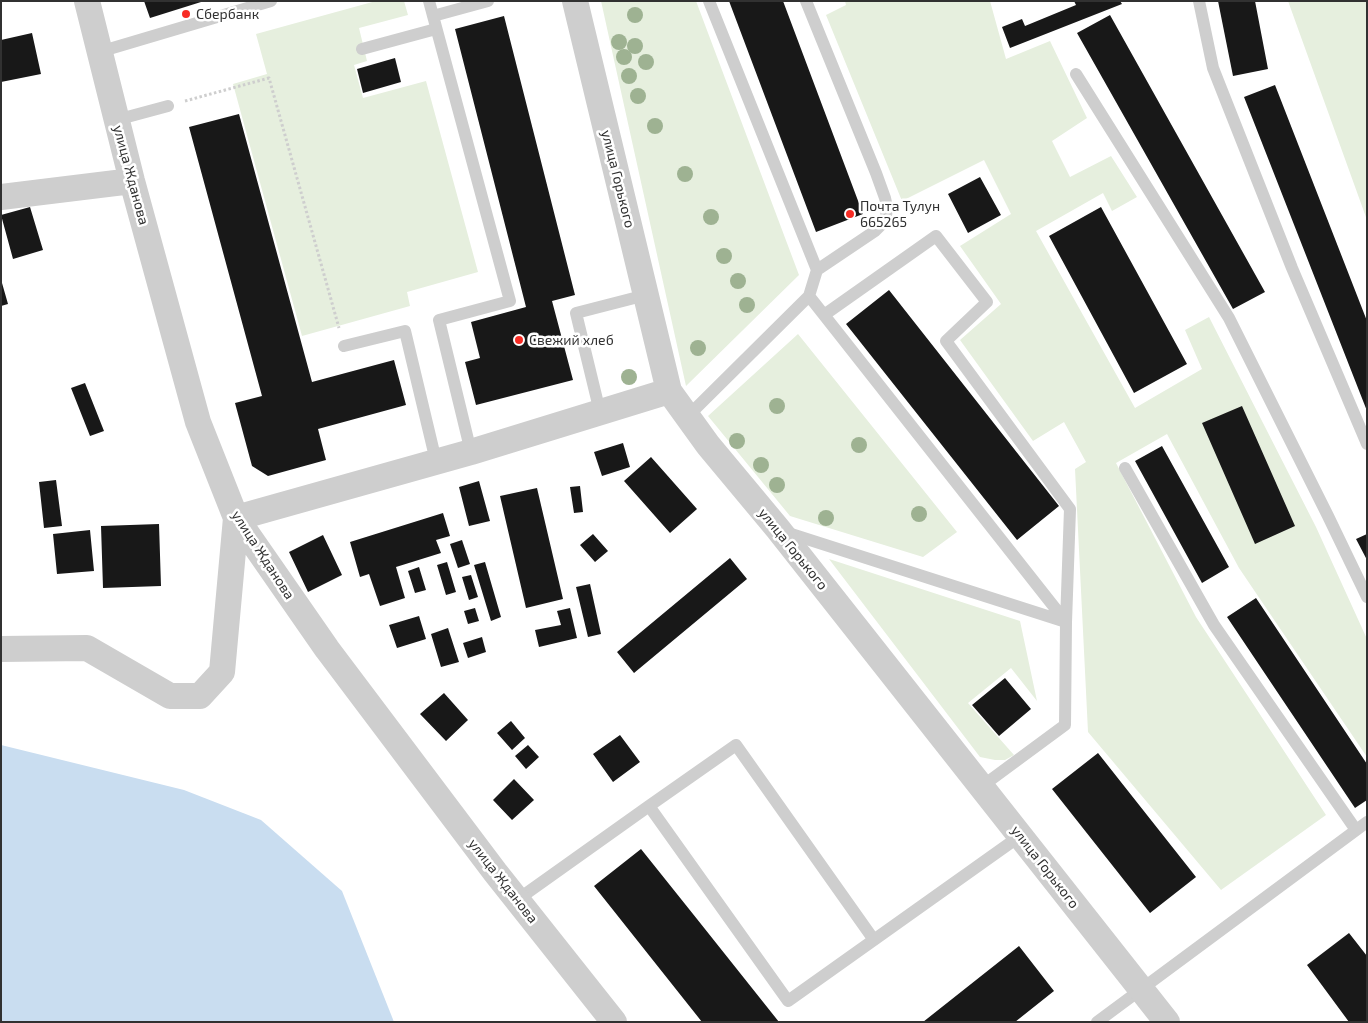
<!DOCTYPE html>
<meta charset="utf-8">
<style>
body{margin:0}
#map{position:relative;width:1368px;height:1023px;overflow:hidden;background:#fff;font-family:"Exo 2",sans-serif}
canvas{display:block}
.frame{position:absolute;inset:0;border:2px solid #313131;pointer-events:none}
</style>
<div id="map">
<canvas width="1368" height="1023"></canvas>
<div class="frame"></div>
</div>
<script>
const context = document.querySelector('canvas').getContext('2d');
context.lineJoin = 'round';
function fillPath(path, color) { context.fillStyle = color; context.fill(path, 'evenodd'); }
const shape = rows => new Path2D(rows.map(r => 'M' + r).join(''));
function stroke(path, color, width, dash) { context.strokeStyle = color; context.lineWidth = width; context.lineCap = dash ? 'butt' : 'round'; context.setLineDash(dash || []); context.stroke(path); }
function drawText(font, color, halo, rows, align = 'center') {
  context.font = font + ' "Exo 2",sans-serif'; context.lineWidth = 5; context.setLineDash([]); context.textBaseline = 'middle'; context.strokeStyle = halo; context.fillStyle = color; for (const [text, x, y, turn = 0] of rows) {
    context.save(); context.translate(x, y); context.rotate((+turn || 0) * Math.PI / 180); context.textAlign = isNaN(turn) ? turn : align; if (halo) context.strokeText(text, 0, 0); context.fillText(text, 0, 0); context.restore();
  }
}
fillPath(shape([
 [376,1,404,1,408,15,359,28,367,61,354,65,363,98,426,81,478,272,407,292,410,306,302,336,233,84,267,74,256,34],
 [601,1,696,1,799,275,686,386],
 [845,1,990,1,1006,59,1050,41,1087,118,1052,141,1070,177,1111,156,1137,197,1112,211,1103,193,1036,231,1135,408,1202,369,1185,330,1209,317,1316,527,1367,639,1367,757,1239,568,1167,434,1116,463,1196,617,1326,815,1221,890,1088,732,1075,469,1086,462,1064,422,1033,441,960,340,1001,304,960,246,1011,214,984,160,902,201,826,15,846,5],
 [1288,1,1367,1,1367,220],
 [798,334,957,532,923,557,790,516,708,416],
 [829,559,1020,621,1037,701,1011,668,968,703,1014,755,1005,760,995,760,980,757]
]), '#e6efde');
fillPath(shape([
 [1,745,184,790,261,820,342,891,394,1022,1,1022]
]), '#c9ddf0');
fillPath(shape([
 [144,1,201,1,201,2,150,18],
 [729,1,783,1,863,214,816,232],
 [1074,1,1120,1,1122,4,1010,48,1002,27,1022,19,1025,26,1076,5],
 [1218,1,1255,1,1268,69,1233,76],
 [1110,15,1265,292,1233,309,1077,33],
 [504,16,575,295,552,301,573,380,476,405,465,362,480,358,471,322,526,307,455,29],
 [32,33,41,74,1,82,1,40],
 [395,58,401,82,363,93,357,69],
 [1275,85,1367,321,1367,411,1244,97],
 [239,114,312,382,394,360,406,405,318,429,326,460,268,476,252,466,235,403,262,396,189,127],
 [980,177,1001,215,968,233,948,194],
 [30,207,43,250,13,259,1,215],
 [1101,207,1187,364,1134,393,1049,236],
 [2,283,8,304,1,306,1,284],
 [889,290,1059,506,1017,540,846,324],
 [85,383,104,431,90,436,71,388],
 [1242,406,1295,526,1255,544,1202,423],
 [623,443,630,467,602,476,594,452],
 [1162,446,1229,567,1202,583,1135,461],
 [651,457,697,509,670,533,624,481],
 [56,480,62,526,44,528,39,482],
 [479,481,490,521,469,526,459,487],
 [580,486,583,512,574,513,570,487],
 [537,488,563,599,526,608,500,496],
 [443,513,450,536,436,540,441,553,396,567,405,598,380,606,369,574,360,577,350,542],
 [159,524,161,586,103,588,101,526],
 [90,530,94,571,57,574,53,534],
 [593,534,608,551,595,562,580,545],
 [1367,534,1367,560,1356,539],
 [323,535,342,575,308,592,289,552],
 [462,540,470,564,458,568,450,544],
 [730,558,747,579,634,673,617,652],
 [447,562,456,592,446,595,437,565],
 [485,562,501,617,491,621,474,565],
 [419,567,426,590,415,593,408,571],
 [471,575,478,597,469,600,462,577],
 [590,584,601,634,588,637,576,587],
 [1256,598,1367,764,1367,800,1355,808,1227,617],
 [475,608,479,621,468,624,464,611],
 [570,608,577,638,539,647,535,630,561,625,557,611],
 [419,616,426,639,397,648,389,625],
 [448,628,459,662,441,667,431,634],
 [482,637,486,652,468,658,463,643],
 [1005,678,1031,709,999,736,972,705],
 [444,693,468,720,446,741,420,714],
 [511,721,525,738,512,750,497,733],
 [620,735,640,762,613,782,593,754],
 [528,745,539,757,526,769,515,756],
 [1098,753,1196,877,1150,913,1052,789],
 [514,779,534,800,512,820,493,800],
 [641,849,697,919,779,1022,702,1022,594,886],
 [1349,933,1367,956,1367,1022,1349,1022,1307,965],
 [1019,946,1054,991,1015,1022,923,1022]
]), '#181818');
stroke(shape([
 [185,101,269,78,339,328]
]), '#cecece', 3, [2.5, 2.5]);
stroke(shape([
 [429,1,510,301,439,320,471,452],
 [806,1,876,173,885,198,887,207,886,216,882,224,875,231,817,270],
 [1199,1,1213,68,1292,268,1367,444],
 [433,16,488,1],
 [362,49,436,29],
 [99,52,271,1],
 [1076,74,1229,318,1328,516,1367,597],
 [116,120,168,106],
 [809,296,1066,622],
 [824,315,936,236,987,302,946,341,1070,509,1066,622],
 [344,346,405,331,436,461],
 [600,412,576,313,646,295],
 [688,416,809,296,817,270,709,1],
 [1125,468,1214,625,1356,830],
 [785,532,1066,622,1065,725,981,787],
 [649,806,736,745,874,940],
 [517,900,649,806,788,1001,1020,836],
 [1097,1022,1367,822]
]), '#cecece', 12);
stroke(shape([
 [87,1,132,181,198,422,236,518,327,649,495,872,614,1022],
 [575,1,669,391,708,445,778,529,1167,1022],
 [1,197,132,181],
 [1,649,87,648,170,696,200,696,222,672,236,518,471,452,669,391]
]), '#cecece', 26);
context.fillStyle = '#9eb292';
for (const [x, y] of [
 [635,15],
 [619,42],
 [635,46],
 [624,57],
 [646,62],
 [629,76],
 [638,96],
 [655,126],
 [685,174],
 [711,217],
 [724,256],
 [738,281],
 [747,305],
 [698,348],
 [629,377],
 [777,406],
 [737,441],
 [859,445],
 [761,465],
 [777,485],
 [919,514],
 [826,518]
]) { context.beginPath(); context.arc(x, y, 8, 0, 2 * Math.PI); context.fill(); }
for (const [x, y, r, color] of [
 [186,14,5,"#f72b24"],
 [850,214,5,"#f72b24"],
 [519,340,5,"#f72b24"]
]) { const dot = new Path2D(); dot.arc(x, y, r, 0, 2 * Math.PI); context.fillStyle = color; context.fill(dot); stroke(dot, '#fff', 2); }
drawText('14px', '#313131', '#fff', [
 ["Сбербанк",196,14],
 ["Почта Тулун",860,206],
 ["665265",860,222],
 ["Свежий хлеб",529,340]
], 'left');
drawText('14px', '#313131', '#fff', [
 ["улица Жданова",131,175,75],
 ["улица Горького",618,179,76],
 ["улица Горького",793,549,51],
 ["улица Жданова",263,555,57],
 ["улица Горького",1045,867,52],
 ["улица Жданова",503,881,52]
]);
</script>
